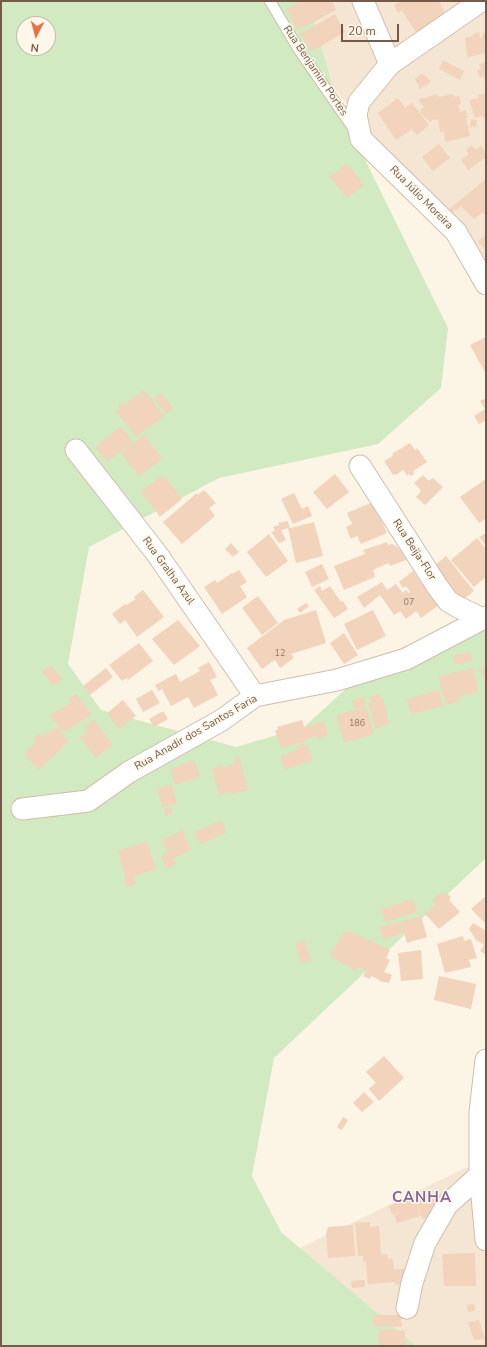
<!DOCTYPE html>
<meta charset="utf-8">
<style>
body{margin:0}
#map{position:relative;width:487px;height:1347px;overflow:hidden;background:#fcf4e4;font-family:"Nunito Sans",sans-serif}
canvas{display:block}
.frame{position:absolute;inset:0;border:2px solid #755a49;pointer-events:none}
.north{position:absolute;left:16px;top:16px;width:40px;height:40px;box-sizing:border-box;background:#fff8ea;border:1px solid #c8b9aa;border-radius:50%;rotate:186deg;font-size:11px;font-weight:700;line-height:16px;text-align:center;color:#755a49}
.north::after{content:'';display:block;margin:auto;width:14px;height:18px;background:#e87147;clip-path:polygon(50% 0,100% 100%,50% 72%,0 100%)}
.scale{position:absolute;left:341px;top:24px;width:58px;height:18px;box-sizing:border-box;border:2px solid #755a49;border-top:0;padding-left:5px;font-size:12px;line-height:14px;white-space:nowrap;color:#755a49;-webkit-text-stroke:3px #fff8ea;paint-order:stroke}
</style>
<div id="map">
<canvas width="487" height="1347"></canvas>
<div class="frame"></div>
<div class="north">N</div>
<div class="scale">20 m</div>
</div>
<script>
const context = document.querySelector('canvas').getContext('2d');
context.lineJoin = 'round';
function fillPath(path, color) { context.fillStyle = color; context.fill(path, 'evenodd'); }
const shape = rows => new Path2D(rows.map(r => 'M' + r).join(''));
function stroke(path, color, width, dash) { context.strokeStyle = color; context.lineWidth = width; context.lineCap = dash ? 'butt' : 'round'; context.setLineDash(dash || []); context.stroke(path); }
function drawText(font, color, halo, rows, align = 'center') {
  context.font = font + ' "Nunito Sans",sans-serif'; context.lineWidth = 3; context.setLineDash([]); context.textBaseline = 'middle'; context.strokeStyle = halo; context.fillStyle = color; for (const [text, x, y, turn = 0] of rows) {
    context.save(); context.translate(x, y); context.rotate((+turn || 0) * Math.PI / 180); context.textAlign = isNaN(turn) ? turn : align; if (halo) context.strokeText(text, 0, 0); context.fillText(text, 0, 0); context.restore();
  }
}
fillPath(shape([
 [272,1,486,1,486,280,378,144,294,36],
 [1,1053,277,1259,486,1158,486,1346,1,1346]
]), '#f4e6d2');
fillPath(shape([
 [1,1,308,1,338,105,448,328,441,388,378,444,219,478,89,547,68,664,101,710,236,747,304,727,384,654,486,619,486,858,274,1058,252,1176,281,1232,416,1346,1,1346],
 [24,24,48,24,48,48,24,48]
]), '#d1eac2');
fillPath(shape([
 [301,1,332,1,336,10,298,30,286,9],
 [397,1,439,1,446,16,418,35,402,11,398,13,394,5,398,3],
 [335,14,345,32,312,51,300,34],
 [479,32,480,38,482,37,482,33,486,32,486,53,469,57,467,56,465,38,473,36,473,34],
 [443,60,464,71,460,80,439,69],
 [486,62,486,80,485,81,483,76,480,78,477,70,481,69,479,64],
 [422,74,428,78,431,82,420,89,415,79],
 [486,93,486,119,485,119,483,116,475,118,469,100,479,98,478,95],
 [437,94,438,97,453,94,454,97,459,96,461,102,460,102,461,104,458,105,460,112,466,110,468,118,466,118,470,136,445,142,444,132,440,132,438,119,433,120,430,122,428,119,427,120,420,112,422,110,421,109,424,107,418,100],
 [398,98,405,108,412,103,429,125,417,135,410,127,411,130,396,140,378,113],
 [471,119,477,120,476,127,470,127],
 [439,144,450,158,433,171,422,157],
 [472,145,475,150,481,146,486,153,486,157,468,170,461,160,469,154,466,150],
 [347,163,364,185,347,198,330,177],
 [486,179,486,216,483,212,474,219,461,206,449,215,446,212],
 [486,235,486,251,478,241],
 [486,337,486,374,470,345],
 [144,390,164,416,136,437,116,411,120,408,118,405,121,402,124,405],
 [161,393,173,408,166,414,154,398],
 [486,398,486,420,479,424,474,416,485,409,480,401],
 [121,426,133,442,107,462,96,448,97,445],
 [144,435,162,459,139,476,121,453],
 [410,443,415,450,417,448,427,462,413,471,414,474,411,476,409,474,407,475,403,470,396,475,395,474,393,475,384,461,393,456,392,454],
 [335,474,349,492,327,509,313,492],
 [163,475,182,499,160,517,141,491],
 [423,475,429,481,433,478,443,487,425,505,416,497,421,491,414,483],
 [486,479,486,518,479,523,460,497],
 [204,490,216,503,209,508,215,516,182,544,163,522,197,493,198,495],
 [294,493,302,509,308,506,312,516,293,524,281,499],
 [373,502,387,533,361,544,357,536,351,539,346,527,352,524,347,513],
 [288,521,290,528,314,522,323,556,296,563,288,528,281,530,286,540,279,543,271,532,275,531,273,527,279,525,278,523],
 [486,533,486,546,479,537],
 [269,534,288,561,266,577,247,552],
 [477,538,486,549,486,577,474,587,451,560],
 [387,542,388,545,392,544,396,546,403,553,406,560,390,566,389,563,373,570,375,577,344,590,334,566,365,554,363,550],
 [231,543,239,552,233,557,225,549],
 [446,556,474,591,461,601,433,567],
 [322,564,329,579,312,587,305,572],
 [239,570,247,582,240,586,247,597,222,614,204,587,215,580,217,583,232,573,232,574],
 [413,571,422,584,425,582,440,604,421,618,416,611,406,619,400,611,394,615,380,595,364,608,357,597,382,582,387,590,396,584,403,593,406,590,409,593,410,592,406,586,403,588,399,582],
 [320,586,322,591,330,586,341,602,343,601,348,609,334,618,314,590],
 [143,590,164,617,137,637,125,620,120,624,112,614,125,604,127,605,136,599,134,597],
 [258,596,278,623,262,635,242,608],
 [306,603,309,606,300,613,297,609],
 [316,610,326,643,291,654,294,658,280,668,275,660,262,669,247,648,284,620],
 [373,610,386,636,357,650,344,624],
 [178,620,200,646,174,665,152,639],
 [344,633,358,655,344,664,330,643],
 [139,643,153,661,128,680,127,678,122,681,109,665],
 [471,652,472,661,455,664,453,655],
 [209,662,217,677,210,680,218,695,194,708,188,697,171,706,162,689,158,691,155,685,176,674,180,682,200,671,198,668],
 [51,665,62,679,53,686,42,672],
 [486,667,486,686,481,669],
 [106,668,113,677,90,695,83,686],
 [473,668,478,692,460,696,460,694,458,695,460,701,447,705,445,698,443,698,439,679,440,676],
 [152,690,160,703,143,712,136,699],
 [439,690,443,706,411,714,407,699],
 [76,694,92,715,63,732,50,715,71,703,68,699],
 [380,694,381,699,383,698,389,723,376,729,368,703,371,702,369,697],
 [364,697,366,705,355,709,352,700],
 [123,700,136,716,119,729,107,713],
 [366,707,374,734,344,743,337,715],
 [163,711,168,719,154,727,149,719],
 [94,720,113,744,96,758,80,738,87,732,84,728],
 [302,720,304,727,324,721,328,736,317,739,317,736,307,739,307,741,281,748,275,730,278,730,277,727],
 [57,727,69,742,62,746,63,747,39,770,24,754,36,742,33,739,38,733,42,737,48,731,49,732],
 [304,743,305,747,308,746,312,760,285,770,281,756,298,749,296,746],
 [239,757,248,790,231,794,230,792,219,795,212,768,222,766,222,768,234,764,233,759],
 [194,760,200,776,175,785,170,769],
 [171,784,177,803,163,808,157,789],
 [171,807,172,814,165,816,164,809],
 [222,820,226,833,199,844,194,832],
 [182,830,191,850,173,858,176,864,167,869,161,857,168,853,162,840],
 [147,842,156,869,133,876,136,884,127,887,124,879,126,879,118,851],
 [441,892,444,895,446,893,451,897,449,900,460,912,439,929,425,914,435,905,432,901],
 [486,896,486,924,471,909],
 [413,899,417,912,386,922,381,909],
 [421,916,427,937,407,943,401,922],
 [400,922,403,933,383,939,379,927],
 [473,923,486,931,486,955,480,951,484,945,476,940,469,929],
 [344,932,351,932,390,950,386,958,390,960,384,972,392,975,389,983,379,981,380,980,371,976,370,979,363,976,366,971,357,967,356,971,330,956],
 [463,936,464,941,471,939,477,958,469,960,471,967,445,973,437,944],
 [305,941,311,961,301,963,296,944],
 [421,950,423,979,401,981,398,953],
 [439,976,476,984,471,1009,434,1000],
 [384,1056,404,1078,379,1101,369,1089,376,1083,366,1072],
 [364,1092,374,1102,362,1112,353,1103],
 [343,1117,348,1120,342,1130,337,1127],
 [428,1191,429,1196,433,1194,437,1206,433,1207,435,1216,422,1219,415,1195],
 [415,1195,420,1216,397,1223,394,1215,399,1214,398,1213,392,1215,389,1206,395,1204,394,1202],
 [370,1222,370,1227,379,1226,381,1255,387,1254,388,1259,393,1259,394,1269,405,1269,406,1284,399,1285,395,1284,395,1282,368,1284,366,1262,363,1262,363,1256,358,1256,355,1223],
 [353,1225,355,1256,328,1258,326,1234,328,1227],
 [475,1253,476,1286,444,1286,442,1254],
 [365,1280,365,1287,352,1288,351,1281],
 [474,1304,475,1311,468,1312,467,1305],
 [374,1315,401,1315,402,1327,373,1326],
 [479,1320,485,1339,474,1340,468,1322],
 [379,1329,405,1331,405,1346,379,1346]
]), '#f2d3bb');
const service = shape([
 [270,1,299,50,353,128]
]);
const minor = shape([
 [363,1,390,64],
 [481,1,390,64,359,102,356,115,361,139,456,232,486,284],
 [76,450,157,554,255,696],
 [360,466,437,586,448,601,458,607,483,619],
 [22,809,88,801,129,772,222,720,255,696,337,680,406,659,486,617],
 [486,1060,480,1112,480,1175,486,1240],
 [407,1308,412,1283,425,1243,447,1205,480,1175]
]);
stroke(service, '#d0bead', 12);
stroke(minor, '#d0bead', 23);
stroke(service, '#fff', 10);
stroke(minor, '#fff', 21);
drawText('9px', '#947866', null, [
 ["07",409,603],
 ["12",280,654],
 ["186",357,724]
]);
drawText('11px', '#755a49', '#fff8ea', [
 ["Rua Benjamim Portes",315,71,56],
 ["Rua Júlio Moreira",421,198,45],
 ["Rua Beija-Flor",414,550,57],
 ["Rua Gralha Azul",168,571,54],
 ["Rua Anadir dos Santos Faria",196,733,-30]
]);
context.letterSpacing = '1px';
drawText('bold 15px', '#896499', '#fff8ea', [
 ["CANHA",422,1198]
]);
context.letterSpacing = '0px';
</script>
